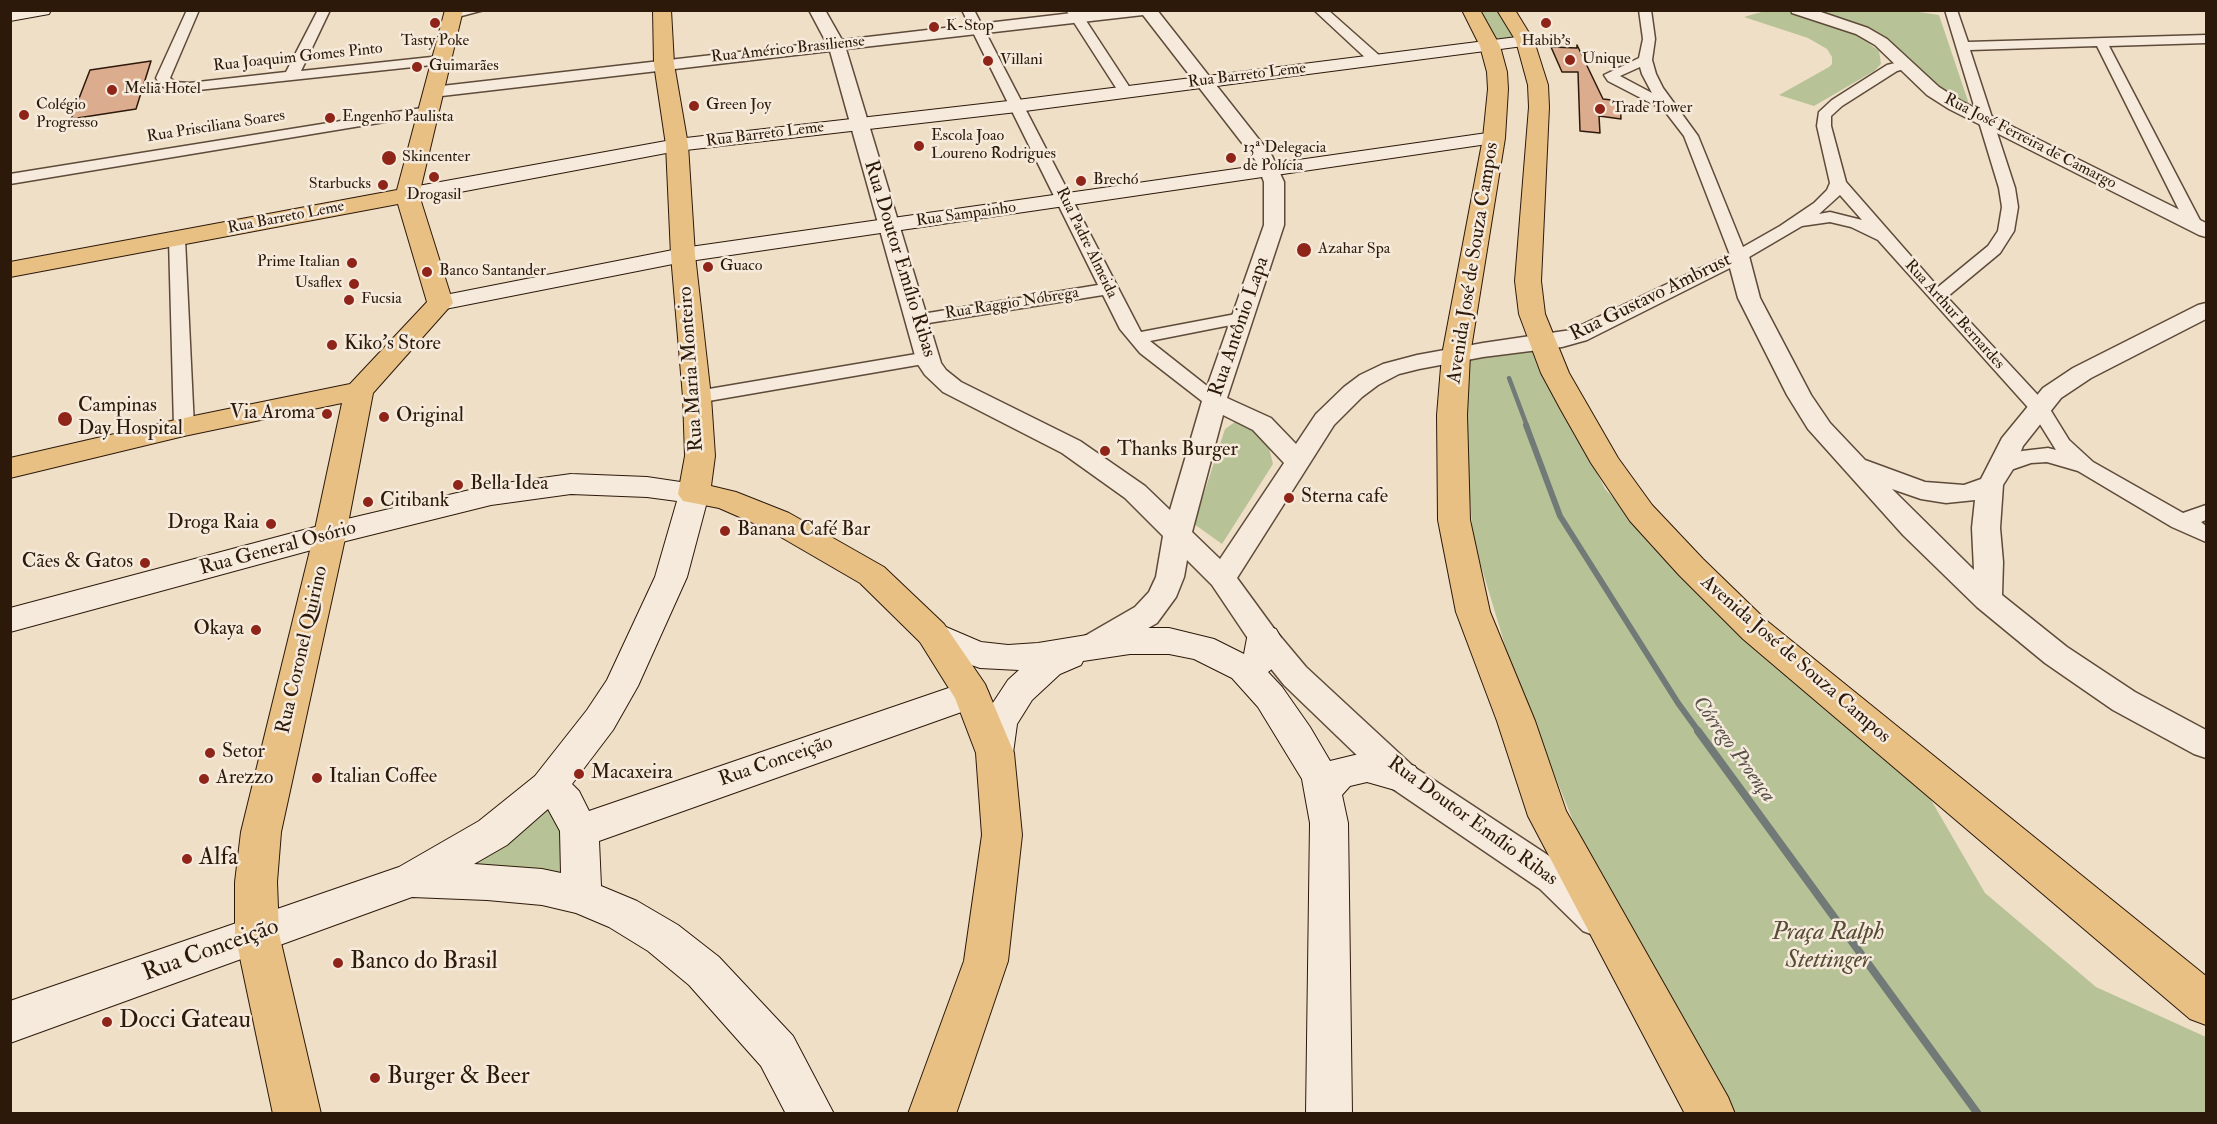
<!DOCTYPE html>
<meta charset="utf-8">
<style>
body{margin:0}
#map{position:relative;width:2217px;height:1124px;overflow:hidden;background:#efdfc7;font-family:"IM FELL Double Pica",serif}
canvas{display:block}
.frame{position:absolute;inset:0;border:12px solid #2d190a;pointer-events:none}
</style>
<div id="map">
<canvas width="2217" height="1124"></canvas>
<div class="frame"></div>
</div>
<script>
const context = document.querySelector('canvas').getContext('2d');
context.lineJoin = 'round';
function fillPath(path, color) { context.fillStyle = color; context.fill(path, 'evenodd'); }
const shape = rows => new Path2D(rows.map(r => 'M' + r).join(''));
function stroke(path, color, width, dash) { context.strokeStyle = color; context.lineWidth = width; context.lineCap = dash ? 'butt' : 'round'; context.setLineDash(dash || []); context.stroke(path); }
function drawText(font, color, halo, rows, align = 'center') {
  context.font = font + ' "IM FELL Double Pica",serif'; context.lineWidth = 5; context.setLineDash([]); context.textBaseline = 'middle'; context.strokeStyle = halo; context.fillStyle = color; for (const [text, x, y, turn = 0] of rows) {
    context.save(); context.translate(x, y); context.rotate((+turn || 0) * Math.PI / 180); context.textAlign = isNaN(turn) ? turn : align; if (halo) context.strokeText(text, 0, 0); context.fillText(text, 0, 0); context.restore();
  }
}
fillPath(shape([
 [1906,10,1939,15,1970,107,1940,88,1897,52,1811,11],
 [1475,11,1500,11,1520,40,1495,43],
 [1765,11,1786,11,1855,33,1879,51,1881,64,1874,71,1814,106,1779,95,1829,67,1832,64,1832,57,1827,49,1808,38,1744,17],
 [1535,350,1605,489,1731,622,1920,781,1985,893,2096,987,2206,1037,2206,1113,1733,1113,1580,838,1513,672,1473,539,1464,419,1467,356],
 [1235,422,1257,433,1269,448,1273,464,1222,544,1194,524,1225,429],
 [544,802,564,834,566,878,453,868]
]), '#b8c297');
stroke(shape([
 [1509,378,1527,426]
]), '#717a77', 4.5);
stroke(shape([
 [1526,425,1560,516,1678,703,1699,732]
]), '#717a77', 6);
stroke(shape([
 [1698,731,1978,1114]
]), '#717a77', 8);
const building = shape([
 [1577,45,1603,99,1620,101,1621,119,1599,116,1600,133,1580,131,1578,72,1562,72,1551,47,1577,48,1577,45],
 [151,61,136,109,71,119,90,70,151,61]
]);
fillPath(building, '#dcac8e');
stroke(building, '#2d190a', 1.5);
const minor = shape([
 [187,10,199,10,170,78,175,82,189,83,286,72,318,10,330,10,301,71,441,56,448,60,441,64,189,91,172,90,161,86,156,78,187,10],
 [484,10,454,18,448,14,453,10,484,10],
 [962,10,974,10,1141,332,1241,313,1247,314,1250,318,1247,322,1241,323,1150,341,1221,397,1224,401,1221,405,1207,405,1140,353,1120,329,1103,295,916,325,910,324,907,320,910,316,916,315,1098,285,962,10],
 [1066,10,1079,10,1132,91,1130,94,1120,94,1066,10],
 [1314,10,1328,10,1381,57,1383,60,1381,63,1371,63,1314,10],
 [1639,10,1651,10,1655,39,1652,60,1656,74,1663,88,1698,136,1743,247,1780,226,1814,203,1827,190,1830,183,1817,126,1819,112,1832,100,1887,65,1903,61,1908,62,1910,65,1908,68,1897,71,1842,106,1831,116,1831,126,1846,182,1938,287,1988,246,1998,231,2002,207,1999,188,1945,10,1957,10,1968,42,2206,35,2206,43,2109,46,2203,226,2195,231,2187,226,2097,46,1970,50,2015,188,2018,207,2014,231,2000,253,1947,297,2048,406,2069,440,2093,462,2183,513,2206,505,2206,520,2201,522,2206,526,2206,542,2172,527,2078,471,2047,462,2031,463,2002,473,1995,471,1992,466,1995,461,2022,451,2048,448,2056,450,2033,413,1878,240,1851,227,1830,222,1802,226,1744,260,1732,260,1684,136,1664,110,1608,81,1604,75,1639,58,1643,39,1639,10],
 [1640,67,1642,74,1652,93,1620,76,1640,67],
 [1840,195,1862,220,1830,212,1819,214,1840,195],
 [428,107,435,111,433,114,10,184,10,174,428,107],
 [177,234,185,239,194,427,191,431,184,433,177,431,174,427,169,239,177,234],
 [928,352,935,354,937,358,935,362,697,403,690,401,687,397,690,393,697,391,928,352]
]);
const tertiary = shape([
 [809,10,825,10,842,40,1098,10,1157,10,1272,156,1284,182,1284,225,1227,398,1271,418,1296,444,1316,414,1344,387,1360,375,1383,364,1417,355,1483,343,1571,330,1738,250,1746,251,1749,256,1760,298,1811,395,1830,423,1865,460,1925,482,1964,485,1981,479,2002,438,2043,388,2073,368,2198,305,2206,303,2206,319,2091,378,2061,398,2023,446,2015,466,2003,485,2000,528,2003,562,2002,595,2067,647,2135,692,2206,730,2206,758,2194,754,2113,710,2045,663,1977,607,1903,535,1808,429,1787,395,1738,298,1730,268,1587,340,1562,347,1483,357,1419,369,1399,374,1378,385,1362,397,1334,425,1237,578,1275,630,1306,667,1414,767,1566,867,1609,907,1614,919,1609,931,1596,936,1583,931,1540,889,1390,787,1284,685,1253,646,1212,585,1187,560,1184,577,1176,597,1157,623,1105,653,1094,656,1083,653,1079,645,1083,637,1135,607,1149,592,1156,577,1163,536,1125,498,1062,453,943,392,925,375,917,363,830,51,433,97,427,96,424,92,427,88,433,87,826,42,809,10],
 [1143,15,1256,161,1264,182,1264,225,1202,401,1170,510,1145,486,1080,441,961,382,946,370,941,363,846,49,1143,15],
 [1223,415,1253,430,1284,463,1220,559,1192,532,1223,415],
 [1892,489,1921,499,1946,503,1975,500,1972,528,1974,570,1892,489],
 [1791,10,1815,10,1868,28,1887,39,1939,87,1961,101,2206,223,2206,237,2199,235,1949,109,1927,95,1875,45,1856,34,1792,13,1791,10]
]);
const secondary = shape([
 [51,10,49,14,10,21,10,11,51,10],
 [1525,36,1531,37,1534,41,1531,45,1017,112,677,151,407,202,399,200,396,195,399,190,407,188,677,139,1017,100,1525,36],
 [1494,132,1501,134,1504,138,1501,142,683,262,440,310,431,308,428,303,431,298,440,296,683,248,1494,132],
 [571,474,647,477,694,484,705,487,709,494,687,577,638,686,613,730,572,784,579,791,589,811,972,680,984,684,989,694,984,704,599,841,601,886,637,901,678,925,719,957,793,1036,834,1114,786,1114,761,1066,689,985,648,951,609,927,576,913,542,905,487,900,412,897,10,1043,10,1001,399,867,479,821,535,776,587,710,607,680,655,577,677,501,647,497,571,494,491,505,330,545,10,632,10,608,330,523,491,485,571,474],
 [548,809,560,831,561,873,542,869,474,864,507,845,548,809],
 [932,621,981,642,1008,645,1038,643,1130,628,1169,628,1214,639,1244,654,1247,638,1252,629,1264,625,1276,629,1281,638,1280,658,1275,667,1268,672,1282,687,1310,727,1330,761,1367,752,1415,766,1421,777,1415,788,1402,792,1367,782,1350,786,1342,795,1348,823,1352,1114,1306,1114,1310,823,1302,779,1258,707,1232,678,1194,659,1169,654,1130,654,1083,661,1081,665,1060,674,1032,700,1017,724,1013,753,1008,764,995,768,982,764,977,753,981,721,1008,680,1019,670,980,668,945,656,920,642,915,633,920,624,932,621]
]);
const primary = shape([
 [445,10,463,10,419,195,453,303,373,393,346,534,281,832,277,882,279,934,321,1114,273,1114,235,934,235,882,241,832,314,534,342,403,184,436,10,478,10,458,184,418,350,384,427,302,398,204,10,277,10,262,397,190,445,10],
 [653,10,671,10,674,64,688,145,695,255,711,397,715,456,711,486,736,492,789,513,884,567,944,624,985,684,1014,753,1022,835,1008,961,956,1114,908,1114,964,961,982,835,976,753,955,698,920,642,860,583,767,529,719,508,683,501,678,494,685,456,683,397,671,255,666,145,654,64,653,10]
]);
const trunk = shape([
 [1462,10,1480,10,1500,46,1507,72,1508,89,1505,138,1470,355,1467,415,1470,520,1490,612,1535,721,1566,811,1728,1097,1735,1114,1685,1114,1528,816,1497,721,1456,612,1438,520,1437,415,1442,355,1483,138,1488,89,1487,72,1480,46,1462,10],
 [1497,10,1515,10,1534,41,1548,85,1549,107,1541,281,1545,314,1569,373,1618,458,1652,505,1703,559,1767,621,2206,976,2206,1025,2190,1019,1743,639,1679,575,1630,521,1591,463,1561,410,1541,373,1519,314,1515,281,1529,107,1528,85,1516,41,1497,10]
]);
stroke(minor, '#5e4a39', 3);
stroke(tertiary, '#5e4a39', 3);
stroke(secondary, '#2d190a', 2);
stroke(primary, '#2d190a', 2);
stroke(trunk, '#2d190a', 2);
fillPath(minor, '#f5eadb');
fillPath(tertiary, '#f5eadb');
fillPath(secondary, '#f5eadb');
fillPath(primary, '#e8c084');
fillPath(trunk, '#e8c084');
for (const [x, y, r, color] of [
 [435,23,6,"#8f2418"],
 [1546,23,6,"#8f2418"],
 [934,27,6,"#8f2418"],
 [1570,60,6,"#8f2418"],
 [988,61,6,"#8f2418"],
 [417,67,6,"#8f2418"],
 [112,90,6,"#8f2418"],
 [694,106,6,"#8f2418"],
 [1600,109,6,"#8f2418"],
 [24,115,6,"#8f2418"],
 [330,118,6,"#8f2418"],
 [919,146,6,"#8f2418"],
 [389,158,8,"#8f2418"],
 [1231,158,6,"#8f2418"],
 [434,177,6,"#8f2418"],
 [1081,181,6,"#8f2418"],
 [383,185,6,"#8f2418"],
 [1304,250,8,"#8f2418"],
 [352,263,6,"#8f2418"],
 [708,267,6,"#8f2418"],
 [427,272,6,"#8f2418"],
 [354,284,6,"#8f2418"],
 [349,300,6,"#8f2418"],
 [332,345,6,"#8f2418"],
 [327,414,6,"#8f2418"],
 [384,417,6,"#8f2418"],
 [65,419,8,"#8f2418"],
 [1105,451,6,"#8f2418"],
 [458,485,6,"#8f2418"],
 [1289,498,6,"#8f2418"],
 [368,502,6,"#8f2418"],
 [271,524,6,"#8f2418"],
 [725,531,6,"#8f2418"],
 [145,563,6,"#8f2418"],
 [256,630,6,"#8f2418"],
 [210,753,6,"#8f2418"],
 [579,774,6,"#8f2418"],
 [317,778,6,"#8f2418"],
 [204,779,6,"#8f2418"],
 [187,859,6,"#8f2418"],
 [338,963,6,"#8f2418"],
 [107,1022,6,"#8f2418"],
 [375,1078,6,"#8f2418"]
]) { const dot = new Path2D(); dot.arc(x, y, r, 0, 2 * Math.PI); context.fillStyle = color; context.fill(dot); stroke(dot, '#f5eadb', 2); }
drawText('16px', '#2d190a', '#f5eadb', [
 ["K-Stop",946,27],
 ["Tasty Poke",435,42,"center"],
 ["Habib's",1546,42,"center"],
 ["Unique",1582,60],
 ["Villani",1000,61],
 ["Guimarães",429,67],
 ["Meliã Hotel",124,90],
 ["Colégio",36,106],
 ["Progresso",36,124],
 ["Green Joy",706,106],
 ["Trade Tower",1612,109],
 ["Engenho Paulista",342,118],
 ["Escola Joao",931,137],
 ["Loureno Rodrigues",931,155],
 ["13ª Delegacia",1243,149],
 ["de Polícia",1243,167],
 ["Skincenter",402,158],
 ["Brechó",1093,181],
 ["Starbucks",371,185,"right"],
 ["Drogasil",434,196,"center"],
 ["Azahar Spa",1318,250],
 ["Prime Italian",340,263,"right"],
 ["Guaco",720,267],
 ["Banco Santander",439,272],
 ["Usaflex",342,284,"right"],
 ["Fucsia",361,300]
], 'left');
drawText('16px', '#2d190a', '#f5eadb', [
 ["Rua Américo Brasiliense",788,50,-6],
 ["Rua Joaquim Gomes Pinto",298,58,-6],
 ["Rua Barreto Leme",1247,76,-7],
 ["Rua Prisciliana Soares",216,127,-9],
 ["Rua Barreto Leme",765,135,-7],
 ["Rua José Ferreira de Camargo",2030,142,27],
 ["Rua Sampainho",966,215,-8],
 ["Rua Barreto Leme",286,218,-11],
 ["Rua Padre Almeida",1086,243,64],
 ["Rua Raggio Nóbrega",1012,304,-9],
 ["Rua Arthur Bernardes",1954,315,48]
]);
drawText('20px', '#2d190a', '#f5eadb', [
 ["Rua Doutor Emílio Ribas",899,259,73],
 ["Avenida José de Souza Campos",1474,263,-81],
 ["Rua Gustavo Ambrust",1651,298,-26],
 ["Rua Antônio Lapa",1240,327,-71],
 ["Rua Maria Monteiro",692,369,-94],
 ["Rua General Osório",278,549,-15],
 ["Rua Coronel Quirino",303,650,-77],
 ["Avenida José de Souza Campos",1795,660,41],
 ["Rua Conceição",776,762,-19],
 ["Rua Doutor Emílio Ribas",1472,822,36]
]);
drawText('20px', '#2d190a', '#f5eadb', [
 ["Kiko's Store",344,345],
 ["Campinas",78,407],
 ["Day Hospital",78,430],
 ["Via Aroma",315,414,"right"],
 ["Original",396,417],
 ["Thanks Burger",1117,451],
 ["Bella Idea",470,485],
 ["Sterna cafe",1301,498],
 ["Citibank",380,502],
 ["Droga Raia",259,524,"right"],
 ["Banana Café Bar",737,531],
 ["Cães & Gatos",133,563,"right"],
 ["Okaya",244,630,"right"],
 ["Setor",222,753],
 ["Macaxeira",591,774],
 ["Italian Coffee",329,778],
 ["Arezzo",216,779]
], 'left');
drawText('italic 21px', '#555149', '#f5eadb', [
 ["Córrego Proença",1733,750,54]
]);
drawText('24px', '#2d190a', '#f5eadb', [
 ["Alfa",199,859],
 ["Banco do Brasil",350,963],
 ["Docci Gateau",119,1022],
 ["Burger & Beer",387,1078]
], 'left');
drawText('italic 24px', '#574c34', '#f5eadb', [
 ["Praça Ralph",1828,934],
 ["Stettinger",1828,962]
]);
drawText('24px', '#2d190a', '#f5eadb', [
 ["Rua Conceição",211,951,-20]
]);
</script>
